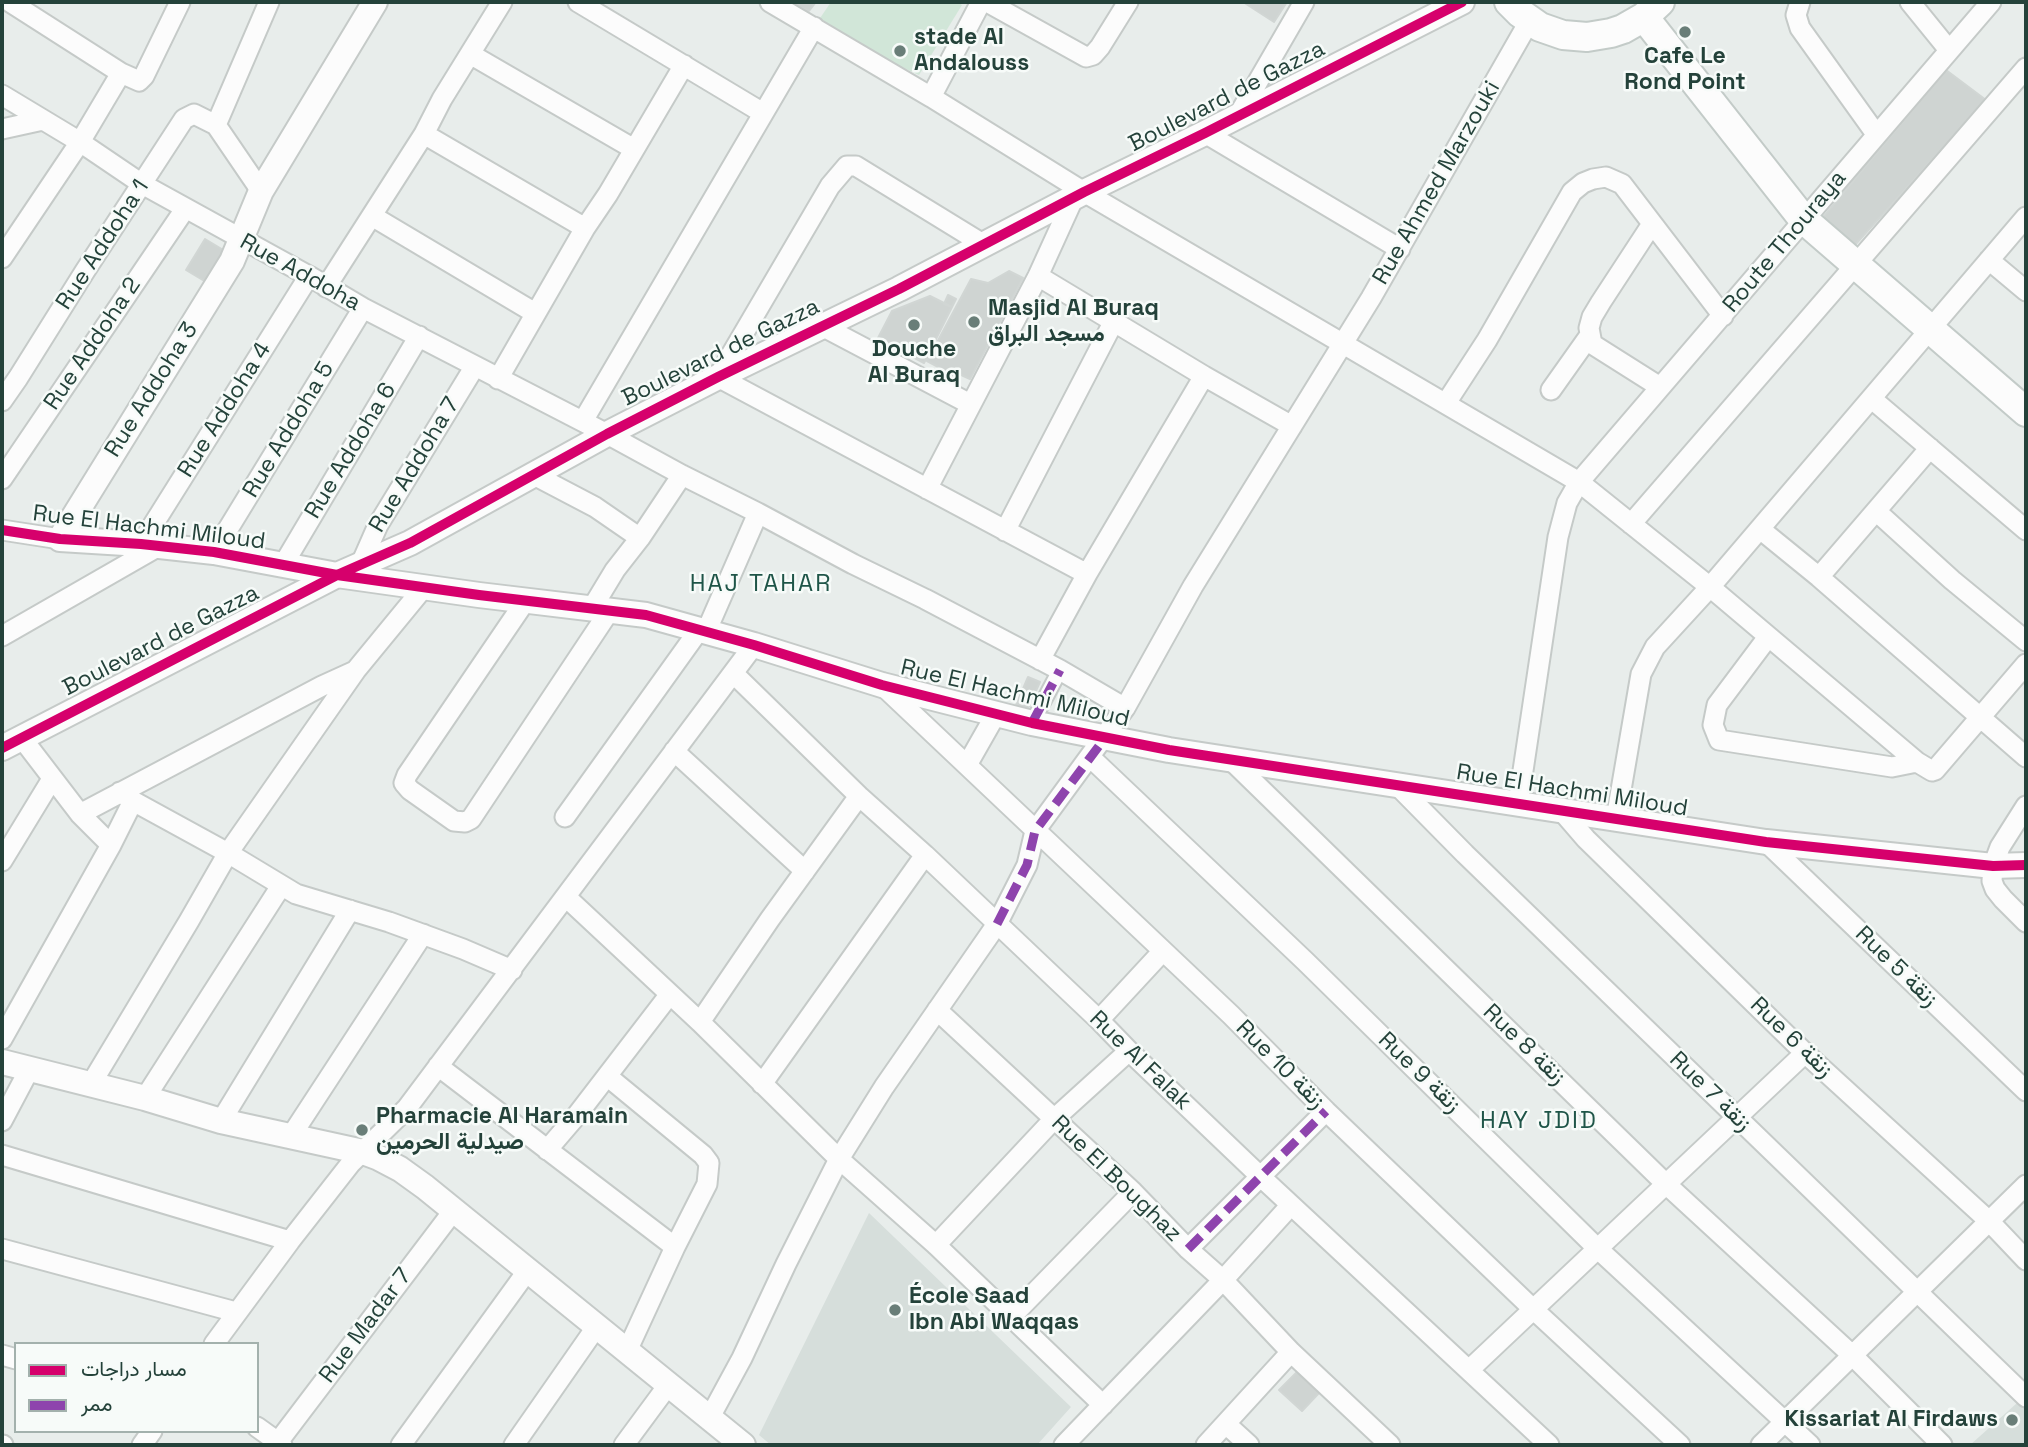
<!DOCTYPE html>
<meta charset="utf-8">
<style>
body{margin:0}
#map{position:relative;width:2028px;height:1447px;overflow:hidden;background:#e8edeb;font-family:"Space Grotesk",Vazirmatn,sans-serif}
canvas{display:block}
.frame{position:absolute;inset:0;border:4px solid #24423a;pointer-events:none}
.legend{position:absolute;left:14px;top:1342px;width:245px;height:91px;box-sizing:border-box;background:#f7fbf9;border:2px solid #a3b1ad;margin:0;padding:9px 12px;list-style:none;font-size:21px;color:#24423a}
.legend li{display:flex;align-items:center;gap:14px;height:35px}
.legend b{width:35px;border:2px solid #a3b1ad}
</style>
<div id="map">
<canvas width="2028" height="1447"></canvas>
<div class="frame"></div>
<ul class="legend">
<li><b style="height:9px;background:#d6006c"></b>مسار دراجات</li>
<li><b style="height:9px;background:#8e44ad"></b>ممر</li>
</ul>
</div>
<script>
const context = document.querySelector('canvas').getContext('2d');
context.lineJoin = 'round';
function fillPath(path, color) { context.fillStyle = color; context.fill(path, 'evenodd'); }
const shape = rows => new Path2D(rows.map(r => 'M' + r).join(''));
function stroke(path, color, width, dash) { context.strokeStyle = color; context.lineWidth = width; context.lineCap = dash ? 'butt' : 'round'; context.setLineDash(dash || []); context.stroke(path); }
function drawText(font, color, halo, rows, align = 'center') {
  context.font = font + ' "Space Grotesk",Vazirmatn,sans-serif'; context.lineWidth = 5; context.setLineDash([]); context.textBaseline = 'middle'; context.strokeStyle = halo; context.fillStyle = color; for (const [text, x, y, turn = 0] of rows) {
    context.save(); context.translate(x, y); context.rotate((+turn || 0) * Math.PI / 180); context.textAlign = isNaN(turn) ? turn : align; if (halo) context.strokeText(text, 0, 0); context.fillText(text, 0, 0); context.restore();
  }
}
fillPath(shape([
 [869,1213,1071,1407,1037,1445,771,1445,759,1435],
 [2026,1395,2026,1445,1970,1445]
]), '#d6dedb');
fillPath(shape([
 [831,2,957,2,962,5,919,75,814,27]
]), '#d1e6d8');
const building = shape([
 [787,2,816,2,809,11,787,2],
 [1243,2,1287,2,1274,22,1243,2],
 [1946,70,1986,100,1854,246,1820,221,1946,70],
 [205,239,225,251,206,282,186,270,205,239],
 [1009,271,1023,278,970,379,959,374,955,376,927,361,971,279,988,283,1009,271],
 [948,295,956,299,952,307,944,304,948,295],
 [930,296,952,307,924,363,878,338,892,311,930,296],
 [1028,677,1040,682,1025,715,1014,710,1028,677],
 [1297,1372,1319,1393,1302,1411,1279,1390,1297,1372]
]);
fillPath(building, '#cfd4d2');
stroke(building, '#d1d6d4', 2);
const pedestrian = shape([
 [1032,723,1060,670]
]);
const minor = shape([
 [10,2,121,73,139,81,144,76,180,2],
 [578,2,763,113],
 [770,2,931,97,1084,192,1579,482,1710,587,1917,762,1932,771,1935,770,2026,664],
 [987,2,1086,57,1093,55,1100,47,1128,2],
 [1800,2,1796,15,1800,28,1876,134],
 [1910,2,1949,50],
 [470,54,634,149],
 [2,95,80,142,142,184,309,276,363,308,607,434,682,475,758,513,853,564,925,599,1060,670,1125,708],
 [931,97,981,2],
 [1238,116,1304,2],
 [216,125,269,2],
 [2,129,43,120],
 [1205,133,1400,249],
 [424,134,585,228],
 [372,216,535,313],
 [1652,224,1601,302,1592,317,1589,328,1592,344,1660,387],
 [983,244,856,166,847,166,830,186,718,377,1087,574],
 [2,258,80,142,121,73],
 [1989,260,2026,291],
 [1038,276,1204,376,1292,426],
 [326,287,424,134,442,99,502,2],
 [822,326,970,404],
 [498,379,585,228,608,194,684,65],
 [1551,390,1590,335],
 [1872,399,2026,530],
 [2,401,18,378,85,271,184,119,194,114,216,125,261,191],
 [1446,403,1487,340,1572,192,1583,183,1593,179,1606,177,1622,184,1723,316],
 [583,421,814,27],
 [534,475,595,507,640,538],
 [2,479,185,209],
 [927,489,1038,276,1074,197],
 [1876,511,1952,580,2026,641],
 [1631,524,2026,68],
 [1760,529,1819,577,2026,757],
 [2,530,60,539],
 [1005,531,1114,321],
 [141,544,309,276],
 [214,552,363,308],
 [283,565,419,336],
 [360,566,378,525,475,366],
 [1819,577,1930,448],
 [526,600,407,775,404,783,410,790,454,821,465,822,471,819,610,610],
 [592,608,615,570,640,538,682,475],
 [706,632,758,513],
 [2,636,159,546],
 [1768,637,1717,705,1713,725,1719,740,1892,767,1917,762],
 [1040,660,1087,574,1204,376],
 [734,674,859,796,925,855,1099,1020,1129,1051,1261,1177,1549,1445],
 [882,685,1231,1015,1326,1111,1533,1309,1680,1445],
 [21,737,80,814,111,845],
 [674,751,805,871],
 [1090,757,1305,961,1597,1248,1810,1445],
 [1229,758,1666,1184,1852,1355,1942,1445],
 [967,765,996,714],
 [1396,784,1465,854,2026,1397],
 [120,792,133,801,228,853,296,894,389,922,463,949,512,970],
 [1518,804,1558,537,1567,503,1579,482,1991,2],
 [2026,806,2000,847,1993,866,1992,881,1995,889,2003,899,2026,922],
 [1561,810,1586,839,1805,1053,1989,1221,2026,1260],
 [80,814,322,686,355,671],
 [565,817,699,630],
 [1616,819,1641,674,1655,647,1710,587,2026,217],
 [1766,842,2026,1091],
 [2,861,52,779],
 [566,897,700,1022,839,1159,936,1245,1103,1405],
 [937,1010,1133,1192,1188,1249,1223,1280,1291,1352,1390,1445],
 [1099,1020,1162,952],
 [700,1022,770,919,859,796],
 [2,1039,111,845,133,801],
 [438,1066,675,1247],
 [607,1076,703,1155,709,1163,707,1184,675,1247,627,1351],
 [91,1084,189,921,228,853,356,670,425,586],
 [762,1084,925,855],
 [145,1098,281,886],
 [2,1121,29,1070],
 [221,1121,350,910],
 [291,1136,423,934],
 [547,1150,577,1115,670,994],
 [2,1155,290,1241],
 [936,1245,1054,1119,1129,1051],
 [2,1249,236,1312],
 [1188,1249,1326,1111],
 [1011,1317,1133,1192],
 [214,1344,290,1241,351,1163,407,1108,754,645],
 [2,1355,16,1359],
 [1469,1370,1805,1053],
 [710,1417,742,1358,786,1264,839,1159,884,1087,997,924,1027,865,1035,831,1125,708,1193,586,1371,298,1530,20],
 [1226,1424,1249,1445],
 [257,1427,282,1445],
 [278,1442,454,1210],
 [2,1445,3,1445],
 [142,1445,152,1431],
 [401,1445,528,1270],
 [514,1445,597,1326],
 [624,1445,669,1384],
 [1064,1445,1223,1280,1291,1205],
 [1206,1445,1291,1352],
 [1761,1445,2026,1185]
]);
const tertiary = shape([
 [375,2,261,191,232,261,60,539,141,544,214,552,337,575,479,595,646,615,754,645,882,685,1032,723,1169,750,1766,842,1993,866,2026,865],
 [2,748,337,575,410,543,607,434,718,377,899,289,1084,192,1205,133,1462,2],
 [2,1062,145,1098,221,1121,363,1152,379,1158,400,1169,425,1187,743,1445]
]);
const secondary = shape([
 [1509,2,1520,13,1540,27,1563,35,1587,37,1611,33,1623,29,1644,17,1660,2],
 [1644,17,1803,219,2026,412]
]);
stroke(pedestrian, '#c5cac8', 18);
stroke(minor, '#c5cac8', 23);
stroke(tertiary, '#c5cac8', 28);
stroke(secondary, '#c3cbc8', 32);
stroke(pedestrian, '#fcfcfc', 14);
stroke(minor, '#fcfcfc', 19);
stroke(tertiary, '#fcfcfc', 24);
stroke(secondary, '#fcfcfc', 28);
stroke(shape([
 [1032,723,1060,670],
 [997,924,1027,865,1035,831,1105,738],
 [1188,1249,1326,1111]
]), '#8e44ad', 9, [18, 9]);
stroke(shape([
 [2,530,60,539,141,544,214,552,337,575,479,595,646,615,754,645,882,685,1032,723,1169,750,1766,842,1993,866,2026,865],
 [2,748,337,575,410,543,607,434,718,377,899,289,1084,192,1205,133,1462,2]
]), '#d6006c', 10);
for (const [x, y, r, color] of [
 [1685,32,7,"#697e78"],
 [900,51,7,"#697e78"],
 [974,322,7,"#697e78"],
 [914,325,7,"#697e78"],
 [362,1130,7,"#697e78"],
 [895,1310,7,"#697e78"],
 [2012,1420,7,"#697e78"]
]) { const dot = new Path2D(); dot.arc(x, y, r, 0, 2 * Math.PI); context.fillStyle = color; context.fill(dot); stroke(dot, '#f7fbf9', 2.5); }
drawText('bold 23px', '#24423a', '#f7fbf9', [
 ["stade Al",914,38],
 ["Andalouss",914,64],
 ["Cafe Le",1685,57,"center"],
 ["Rond Point",1685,83,"center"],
 ["Masjid Al Buraq",988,309],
 ["مسجد البراق",988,335],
 ["Douche",914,350,"center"],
 ["Al Buraq",914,376,"center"],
 ["Pharmacie Al Haramain",376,1117],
 ["صيدلية الحرمين",376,1143],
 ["École Saad",909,1297],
 ["Ibn Abi Waqqas",909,1323],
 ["Kissariat Al Firdaws",1998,1420,"right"]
], 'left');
drawText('23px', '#24423a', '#f7fbf9', [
 ["Boulevard de Gazza",1227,97,-27],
 ["Rue Ahmed Marzouki",1437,183,-60],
 ["Route Thouraya",1785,242,-50],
 ["Rue Addoha 1",103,245,-57],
 ["Rue Addoha",300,273,29],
 ["Rue Addoha 2",93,344,-56],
 ["Boulevard de Gazza",721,353,-26],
 ["Rue Addoha 3",152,390,-58],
 ["Rue Addoha 4",225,410,-58],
 ["Rue Addoha 5",289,430,-59],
 ["Rue Addoha 6",351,451,-59],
 ["Rue Addoha 7",415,465,-59],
 ["Rue El Hachmi Miloud",149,528,7],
 ["Boulevard de Gazza",161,641,-27],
 ["Rue El Hachmi Miloud",1015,694,13],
 ["Rue El Hachmi Miloud",1572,791,9],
 ["Rue 5 زنقة",1896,967,44],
 ["Rue 6 زنقة",1791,1038,44],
 ["Rue 8 زنقة",1524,1045,44],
 ["Rue Al Falak",1140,1061,44],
 ["Rue 10 زنقة",1280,1065,45],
 ["Rue 9 زنقة",1419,1073,44],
 ["Rue 7 زنقة",1710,1092,44],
 ["Rue El Boughaz",1116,1179,44],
 ["Rue Madar 7",366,1326,-53]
]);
context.letterSpacing = '2px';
drawText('24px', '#1f5548', '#f7fbf9', [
 ["HAJ TAHAR",761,584],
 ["HAY JDID",1539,1121]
]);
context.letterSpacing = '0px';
</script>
